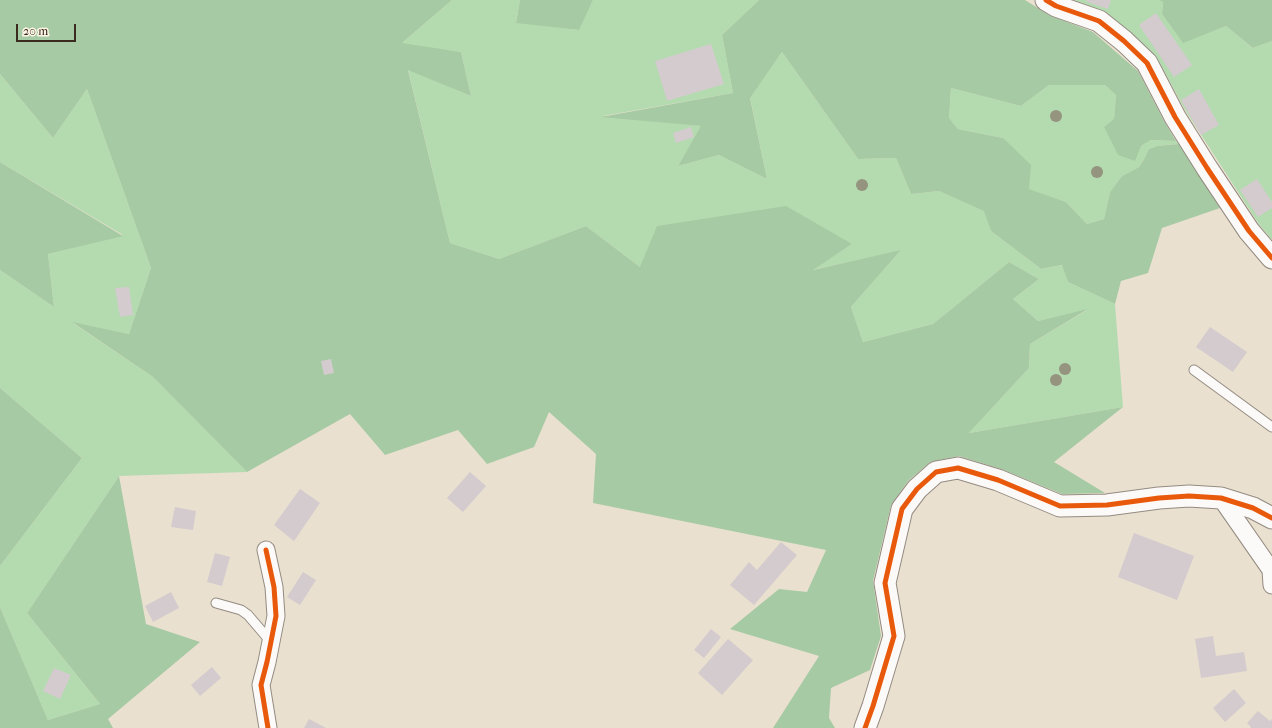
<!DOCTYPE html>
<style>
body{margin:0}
#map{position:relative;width:1272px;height:728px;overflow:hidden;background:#eae0d0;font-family:"IM FELL French Canon",serif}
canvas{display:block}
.scale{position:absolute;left:16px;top:24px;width:60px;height:18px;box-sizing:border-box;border:2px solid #3b2a1e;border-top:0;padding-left:5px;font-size:12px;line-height:14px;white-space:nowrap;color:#3b2a1e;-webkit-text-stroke:3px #fcf5e5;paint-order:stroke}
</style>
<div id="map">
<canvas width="1272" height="728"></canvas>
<div class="scale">20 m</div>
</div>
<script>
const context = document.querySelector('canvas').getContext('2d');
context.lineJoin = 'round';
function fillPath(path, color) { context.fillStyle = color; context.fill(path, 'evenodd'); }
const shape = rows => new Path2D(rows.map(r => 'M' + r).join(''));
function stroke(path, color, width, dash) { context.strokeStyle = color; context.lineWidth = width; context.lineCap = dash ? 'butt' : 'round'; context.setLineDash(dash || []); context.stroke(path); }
fillPath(shape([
 [452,0,520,0,516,22,578,30,593,0,759,0,722,35,733,93,603,116,702,126,678,166,719,155,767,179,750,97,782,52,858,159,896,158,911,194,939,191,985,211,991,231,1041,269,1063,265,1068,282,1115,304,1123,407,969,433,1029,368,1030,344,1087,310,1038,321,1013,299,1039,279,1009,262,933,324,863,342,851,307,900,251,812,270,852,244,640,267,586,226,499,259,450,243,408,69,471,96,461,52,401,44],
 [1074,0,1158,0,1163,2,1162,14,1183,42,1226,26,1253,48,1272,41,1272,240,1258,223,1185,110,1156,56,1106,12],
 [0,74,53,138,87,89,151,268,129,334,73,323,153,377,247,472,119,476,27,613,100,704,48,720,0,607,0,566,82,458,0,388,0,270,54,307,48,254,123,235,0,162],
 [1049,85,1105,85,1116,95,1114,120,1141,146,1151,140,1176,141,1179,144,1157,146,1149,149,1143,161,1139,167,1122,176,1110,192,1104,219,1087,224,1066,202,1028,189,1003,138,958,129,949,118,951,88,1021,106]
]), '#b4dbb0');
fillPath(shape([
 [0,0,452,0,402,43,461,52,471,96,408,70,450,243,499,259,586,226,640,267,657,226,786,206,852,244,813,270,901,250,851,307,863,342,933,324,1009,262,1039,279,1013,299,1038,321,1088,309,1030,344,1029,368,969,433,1123,407,1054,462,1105,493,1062,494,1001,469,959,456,930,462,908,481,891,505,873,581,881,636,870,670,831,688,829,718,835,728,773,728,819,656,730,629,779,589,807,592,826,550,593,503,596,454,549,412,534,447,487,464,458,430,385,455,350,414,247,472,153,377,72,322,129,334,151,268,87,89,53,138,0,74],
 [520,0,593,0,579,30,516,23],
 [759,0,1025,0,1049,15,1093,32,1138,71,1164,121,1176,141,1151,140,1141,146,1135,161,1118,155,1104,127,1114,119,1116,95,1105,85,1049,85,1021,106,951,88,949,118,958,129,1003,138,1031,165,1029,189,1066,202,1087,224,1104,219,1110,192,1122,176,1139,167,1143,161,1149,149,1157,146,1179,144,1220,208,1162,228,1148,273,1121,281,1115,304,1068,282,1062,265,1041,269,991,231,984,211,939,191,911,194,896,158,858,159,782,52,750,98,767,179,719,155,678,166,701,126,601,117,733,93,722,35],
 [1158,0,1272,0,1272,41,1253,48,1226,26,1183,43,1162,14,1163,2],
 [0,162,123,236,48,254,54,307,0,270],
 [0,388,82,458,0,566],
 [119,476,146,624,200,642,108,719,113,728,0,728,0,607,48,720,100,704,27,613]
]), '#a6caa3');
fillPath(shape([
 [1087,0,1111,0,1108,9,1087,2],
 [1156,13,1192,65,1174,77,1139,25],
 [711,44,724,84,667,101,655,61],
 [1199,89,1219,125,1201,135,1181,100],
 [691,127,694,137,676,143,673,133],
 [1257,179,1272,202,1272,208,1258,217,1240,190],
 [129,287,133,315,120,317,115,288],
 [1210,327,1247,352,1233,372,1196,347],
 [331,359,334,373,324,375,321,361],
 [470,472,486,486,463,512,447,498],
 [300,489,320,503,294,541,274,525],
 [175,507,196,511,193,530,171,527],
 [1134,533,1194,556,1177,600,1118,577],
 [781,542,797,555,754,605,730,585,749,562,757,570],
 [215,553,230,557,222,586,207,582],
 [303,572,316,580,300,605,287,597],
 [171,592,179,608,153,622,145,606],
 [711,629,721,637,704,658,694,650],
 [1213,636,1216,656,1244,652,1247,671,1201,678,1195,639],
 [728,639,753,660,722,695,698,673],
 [212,667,221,678,200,696,191,685],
 [54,668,71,675,60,699,43,691],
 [1234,689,1246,703,1225,722,1213,708],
 [1258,711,1270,721,1272,719,1272,728,1250,728,1251,727,1247,723],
 [309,719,326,728,304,728]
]), '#d3cbcd');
const service = shape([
 [1194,370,1272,427],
 [216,603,241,610,248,615,271,642]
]);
const minor = shape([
 [1221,498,1271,570,1272,585],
 [266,550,274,587,276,616,267,662,261,685,268,728]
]);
const tertiary = shape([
 [1046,0,1056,6,1099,21,1124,41,1147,63,1175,117,1207,168,1249,231,1272,258],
 [865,728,873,706,894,636,885,583,902,509,917,489,936,472,958,468,998,480,1060,506,1107,505,1159,498,1189,496,1221,498,1253,508,1272,518]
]);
stroke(service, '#948b81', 11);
stroke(minor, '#948b81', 19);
stroke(tertiary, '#948b81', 23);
stroke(service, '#fcfaf8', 9);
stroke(minor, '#fcfaf8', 17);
stroke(tertiary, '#fcfaf8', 21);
stroke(shape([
 [1046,0,1056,6,1099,21,1124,41,1147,63,1175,117,1207,168,1249,231,1272,258],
 [266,550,274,587,276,616,267,662,261,685,268,728],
 [865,728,873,706,894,636,885,583,902,509,917,489,936,472,958,468,998,480,1060,506,1107,505,1159,498,1189,496,1221,498,1253,508,1272,518]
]), '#e8590c', 5);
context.fillStyle = '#94947f';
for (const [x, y] of [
 [1056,116],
 [1097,172],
 [862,185],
 [1065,369],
 [1056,380]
]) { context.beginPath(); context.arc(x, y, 6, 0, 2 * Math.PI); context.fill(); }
</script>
